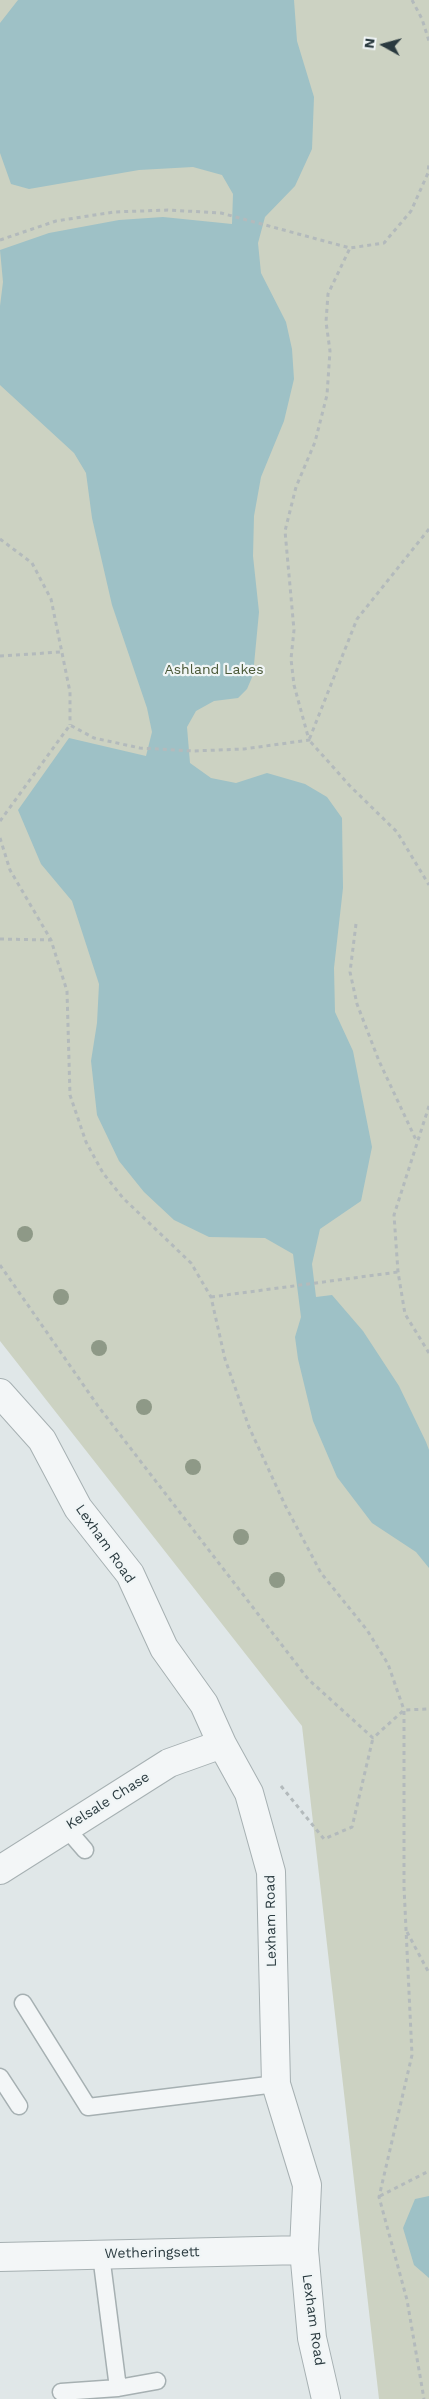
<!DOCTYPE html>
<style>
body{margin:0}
#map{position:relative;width:429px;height:2399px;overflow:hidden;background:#e0e7e8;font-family:"Work Sans",sans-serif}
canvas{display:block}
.north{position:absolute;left:359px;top:20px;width:50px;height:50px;-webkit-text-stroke:4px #f0f5f6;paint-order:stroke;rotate:277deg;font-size:14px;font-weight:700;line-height:20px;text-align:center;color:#2a3a3f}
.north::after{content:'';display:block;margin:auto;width:18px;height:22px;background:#2a3a3f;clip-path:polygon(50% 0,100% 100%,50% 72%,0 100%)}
</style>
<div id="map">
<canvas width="429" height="2399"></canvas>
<div class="north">N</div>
</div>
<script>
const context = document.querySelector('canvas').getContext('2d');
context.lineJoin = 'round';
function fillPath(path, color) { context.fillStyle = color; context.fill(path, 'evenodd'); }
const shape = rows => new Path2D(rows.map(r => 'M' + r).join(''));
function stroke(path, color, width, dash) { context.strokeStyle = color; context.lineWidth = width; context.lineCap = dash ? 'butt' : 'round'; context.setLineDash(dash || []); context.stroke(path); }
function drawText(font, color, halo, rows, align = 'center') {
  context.font = font + ' "Work Sans",sans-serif'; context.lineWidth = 4.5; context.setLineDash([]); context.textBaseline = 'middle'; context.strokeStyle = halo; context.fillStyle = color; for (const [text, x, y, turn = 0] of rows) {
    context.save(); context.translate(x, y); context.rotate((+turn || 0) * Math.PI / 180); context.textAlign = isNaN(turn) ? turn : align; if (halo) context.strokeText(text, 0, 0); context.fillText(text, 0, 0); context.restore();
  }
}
fillPath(shape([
 [0,0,429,0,429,2399,379,2399,302,1726,0,1341]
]), '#ccd2c2');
fillPath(shape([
 [18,0,294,0,297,41,314,97,312,149,295,186,265,217,258,243,261,273,286,322,292,349,294,379,284,421,261,477,254,516,253,556,259,612,253,675,247,689,238,698,214,701,196,711,187,727,190,763,211,778,236,783,267,773,305,784,327,797,342,818,343,888,334,968,335,1012,353,1051,372,1147,361,1201,320,1229,312,1264,316,1297,332,1295,363,1331,399,1386,426,1442,429,1450,429,1568,416,1552,372,1523,337,1477,313,1421,298,1359,295,1337,301,1317,293,1254,265,1238,209,1237,174,1220,144,1192,119,1161,97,1115,91,1061,97,1023,99,984,72,901,41,864,18,810,69,738,146,756,152,732,147,708,112,605,92,518,86,473,74,453,0,385,0,306,3,282,0,250,49,233,119,220,163,217,232,224,233,194,222,175,193,167,139,170,29,189,11,184,0,153,0,23],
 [429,2196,429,2278,414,2265,403,2228,415,2199]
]), '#9ec1c6');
const lane = shape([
 [66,1828,85,1850],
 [23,2003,88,2107,276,2084],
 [0,2077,19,2106],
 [101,2255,118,2388],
 [61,2392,118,2388,157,2381]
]);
const street = shape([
 [0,1393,42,1440,78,1508,130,1574,164,1648,204,1704,222,1744,249,1793,271,1872,276,2084,307,2185,304,2250,312,2338,326,2399],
 [0,1870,169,1763,222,1744],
 [0,2257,304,2250]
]);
stroke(lane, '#a6b0b2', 19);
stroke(street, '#a6b0b2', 30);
stroke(shape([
 [412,0,422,19,429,41],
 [0,240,56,221,114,212,168,210,221,213,350,248,384,243,411,211,428,173,429,163],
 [429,529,357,619,309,740,349,785,397,832,429,885],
 [0,539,32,563,51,599,70,692,70,725],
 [0,656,61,652],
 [0,821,70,725,94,738,140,748,193,751,244,749,309,740,294,685,291,659,294,630,285,531,296,487,315,442,327,395,330,351,326,322,328,294,350,248],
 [0,838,10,870,51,940,67,991,70,1095,86,1142,103,1173,123,1198,191,1263,211,1297,225,1359,249,1427,285,1505,321,1573,367,1630,388,1664,404,1710,404,1887,412,2055,379,2197,407,2300,424,2399],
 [356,924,350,972,357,1004,379,1061,417,1142],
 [0,939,51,940],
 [429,1106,394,1215,398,1272,405,1314,429,1353],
 [0,1265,98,1406,308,1679,373,1738,404,1710,429,1709],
 [211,1297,398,1272],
 [281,1786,324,1839,352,1827,373,1738],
 [407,1932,429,1973],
 [380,2196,429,2171]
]), '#b3babc', 3, [4, 4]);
stroke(lane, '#f3f6f7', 16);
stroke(street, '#f3f6f7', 28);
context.fillStyle = '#8e9987';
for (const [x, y] of [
 [25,1234],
 [61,1297],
 [99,1348],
 [144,1407],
 [193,1467],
 [241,1537],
 [277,1580]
]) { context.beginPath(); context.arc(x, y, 8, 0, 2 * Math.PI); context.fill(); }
drawText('14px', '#4b5938', '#f0f5f6', [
 ["Ashland Lakes",214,670]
]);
drawText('14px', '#2a3a3f', '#f0f5f6', [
 ["Lexham Road",105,1544,55],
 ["Kelsale Chase",108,1801,-32],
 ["Lexham Road",271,1921,-91],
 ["Wetheringsett",152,2253,-1],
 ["Lexham Road",313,2320,82]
]);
</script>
